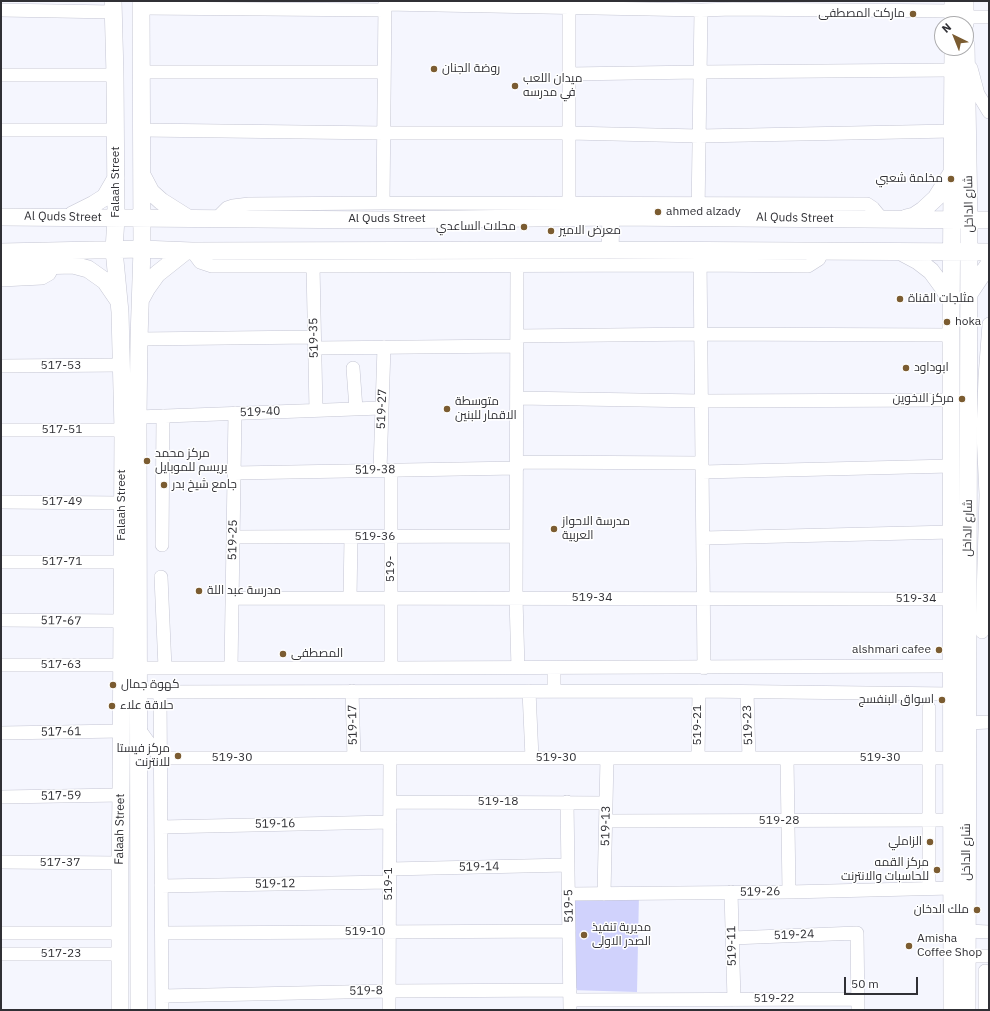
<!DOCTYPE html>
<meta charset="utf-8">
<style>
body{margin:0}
#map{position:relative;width:990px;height:1011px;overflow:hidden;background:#f5f6fe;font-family:"IBM Plex Sans",sans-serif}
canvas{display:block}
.frame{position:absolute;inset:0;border:2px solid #303035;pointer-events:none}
.north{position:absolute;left:934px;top:16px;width:40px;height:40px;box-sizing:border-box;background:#fff;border:1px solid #acacae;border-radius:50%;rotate:317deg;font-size:11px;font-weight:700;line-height:16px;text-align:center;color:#303035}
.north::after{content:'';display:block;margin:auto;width:14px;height:18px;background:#7b5c31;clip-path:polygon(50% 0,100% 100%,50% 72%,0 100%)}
.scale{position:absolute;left:844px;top:977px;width:74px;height:18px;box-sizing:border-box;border:2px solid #303035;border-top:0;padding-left:5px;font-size:12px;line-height:14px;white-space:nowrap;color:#303035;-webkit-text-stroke:3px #fff;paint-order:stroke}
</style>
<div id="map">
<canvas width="990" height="1011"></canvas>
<div class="frame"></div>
<div class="north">N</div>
<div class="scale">50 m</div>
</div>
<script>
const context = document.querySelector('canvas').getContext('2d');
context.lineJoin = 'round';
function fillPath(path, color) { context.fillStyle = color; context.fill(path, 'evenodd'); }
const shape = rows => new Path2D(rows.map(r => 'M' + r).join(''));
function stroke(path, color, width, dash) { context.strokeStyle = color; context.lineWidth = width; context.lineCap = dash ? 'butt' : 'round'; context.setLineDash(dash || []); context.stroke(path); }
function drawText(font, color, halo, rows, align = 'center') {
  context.font = font + ' "IBM Plex Sans",Cairo,sans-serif'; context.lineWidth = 3; context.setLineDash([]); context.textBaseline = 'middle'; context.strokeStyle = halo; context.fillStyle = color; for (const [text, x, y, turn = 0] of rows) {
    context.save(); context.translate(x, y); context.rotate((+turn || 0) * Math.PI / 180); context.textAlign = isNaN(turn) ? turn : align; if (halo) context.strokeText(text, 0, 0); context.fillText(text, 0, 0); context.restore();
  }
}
fillPath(shape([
 [568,894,639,894,637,992,570,990]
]), '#d0d2fc');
const minor = shape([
 [569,1,569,212],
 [385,4,701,10,733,9,953,11],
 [141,8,385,10],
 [1,10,113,12],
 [965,17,989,17],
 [971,68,978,94,989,112],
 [141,72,384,72],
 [569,74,700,72,952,70],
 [1,75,115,75],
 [1,130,115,130],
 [141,130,384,133,569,133,699,136,952,131],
 [383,203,385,2],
 [698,213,701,10],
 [218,219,221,214,227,208,233,206,249,204,383,203,867,204,873,208,882,219],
 [192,251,200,262,212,266,313,266,700,265,808,266,819,259,822,252],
 [700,257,704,668],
 [313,266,316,410],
 [517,266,516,598,518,668],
 [1,280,42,278,49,274,54,265],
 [517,336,701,334,951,335],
 [139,339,314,337],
 [314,348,517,346],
 [1,366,122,365],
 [353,368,356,409],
 [517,398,701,401,951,400],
 [138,417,381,408],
 [1,430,123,430],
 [517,462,702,463],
 [380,470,384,347],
 [702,472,951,466],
 [234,473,517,468],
 [1,502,122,503],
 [233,537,516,536],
 [703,538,952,532],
 [162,545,163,416],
 [1,562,122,562],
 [161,577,165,668],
 [232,598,952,599],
 [350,598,351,537],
 [1,620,122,621],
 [982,632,986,495,983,433,985,377,989,324],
 [1,665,122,665],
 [139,668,391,668,952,666],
 [231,668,235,413],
 [391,668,391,470],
 [352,691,354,758],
 [529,691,532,758],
 [554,691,554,668],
 [139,692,699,691,952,694],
 [160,692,162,1010],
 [747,692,749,758],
 [929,708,929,888],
 [967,723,989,722],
 [139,729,160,758,952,758],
 [1,733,121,731],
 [698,758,699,691],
 [787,758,789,892],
 [1,797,121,795],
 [390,802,606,803],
 [567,802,570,1010],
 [606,821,952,820],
 [161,827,390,822],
 [1,862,120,863],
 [390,869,568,865],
 [161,886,389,882],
 [731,892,734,1000],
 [568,894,789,892,952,888],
 [604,894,607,758],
 [967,931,989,932],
 [1,933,120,933],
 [162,933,569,931],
 [732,938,857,933,858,1010],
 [1,954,120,954],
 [967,956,989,956],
 [162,996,389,991,570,990],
 [570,1000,858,999],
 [389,1010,390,758],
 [985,1010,985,971]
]);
const major = shape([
 [113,1,115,75,116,218,114,250,120,312,123,430,121,795,120,863,120,1010],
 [965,1,965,24],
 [953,24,953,1],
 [966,45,969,220,967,1010],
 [142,175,151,192,161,201,188,218],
 [72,215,94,204,105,197,116,178],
 [1,217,383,220,611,217,989,220],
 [906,218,914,216,923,210,936,198,951,174],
 [610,250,611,217],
 [1,252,142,249,192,251,610,250,989,252],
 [903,253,918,261,931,271,942,286,951,301],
 [1,267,73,265,88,269,105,281,118,300],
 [969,294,989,264],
 [141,299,147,288,157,274,186,251],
 [139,1010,138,417,139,339,142,249,141,1],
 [952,1010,951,323,953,48]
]);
stroke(minor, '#c4c5d3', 14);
stroke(major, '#c4c5d3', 18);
stroke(minor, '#fff', 13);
stroke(major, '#fff', 17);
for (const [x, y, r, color] of [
 [913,14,4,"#7b5c31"],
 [434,69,4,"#7b5c31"],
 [515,86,4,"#7b5c31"],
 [951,179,4,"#7b5c31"],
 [658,212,4,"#7b5c31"],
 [524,227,4,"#7b5c31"],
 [551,231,4,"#7b5c31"],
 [900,299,4,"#7b5c31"],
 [947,322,4,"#7b5c31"],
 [906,368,4,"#7b5c31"],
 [962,399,4,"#7b5c31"],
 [447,409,4,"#7b5c31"],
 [147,461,4,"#7b5c31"],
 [164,485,4,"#7b5c31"],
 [554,529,4,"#7b5c31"],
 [199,591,4,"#7b5c31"],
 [939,650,4,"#7b5c31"],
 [283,654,4,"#7b5c31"],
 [113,685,4,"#7b5c31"],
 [942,700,4,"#7b5c31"],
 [112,706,4,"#7b5c31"],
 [178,756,4,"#7b5c31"],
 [930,842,4,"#7b5c31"],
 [937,870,4,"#7b5c31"],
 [977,910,4,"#7b5c31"],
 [584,935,4,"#7b5c31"],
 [909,946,4,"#7b5c31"]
]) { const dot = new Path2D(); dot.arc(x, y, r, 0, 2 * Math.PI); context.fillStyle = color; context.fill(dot); stroke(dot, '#fff', 1.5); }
drawText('12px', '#303035', '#fff', [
 ["ماركت المصطفى",905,14,"right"],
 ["روضة الجنان",442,69],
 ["ميدان اللعب",523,79],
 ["في مدرسه",523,93],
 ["مخلمة شعبي",943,179,"right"],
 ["ahmed alzady",666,212],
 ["محلات الساعدي",516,227,"right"],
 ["معرض الامير",559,231],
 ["مثلجات القناة",908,299],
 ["hoka",955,322],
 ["ابوداود",914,368],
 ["مركز الاخوين",954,399,"right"],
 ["متوسطة",455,402],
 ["الاقمار للبنين",455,416],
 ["مركز محمد",155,454],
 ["بريسم للموبايل",155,468],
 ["جامع شيخ بدر",172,485],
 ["مدرسة الاحواز",562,522],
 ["العربية",562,536],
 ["مدرسة عبد اللة",207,591],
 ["alshmari cafee",931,650,"right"],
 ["المصطفى",291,654],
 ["كهوة جمال",121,685],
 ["اسواق البنفسج",934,700,"right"],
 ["حلاقة علاء",120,706],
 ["مركز فيستا",170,749,"right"],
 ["للانترنت",170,763,"right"],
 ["الزاملي",922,842,"right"],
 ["مركز القمه",929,863,"right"],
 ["للحاسبات والانترنت",929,877,"right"],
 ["ملك الدخان",969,910,"right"],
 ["مديرية تنفيذ",592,928],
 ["الصدر الاولى",592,942],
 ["Amisha",917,939],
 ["Coffee Shop",917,953]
], 'left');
drawText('12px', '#303035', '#fff', [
 ["Falaah Street",116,182,-90],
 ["شارع الداخل",969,204,-91],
 ["Al Quds Street",63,217,1],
 ["Al Quds Street",795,218,1],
 ["Al Quds Street",387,219],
 ["519-35",314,338,-91],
 ["517-53",61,366],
 ["519-27",382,409,-88],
 ["519-40",260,412,-2],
 ["517-51",62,430],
 ["519-38",375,470,-1],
 ["517-49",62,502],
 ["Falaah Street",122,505,-90],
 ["شارع الداخل",968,528,-89],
 ["519-36",375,537],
 ["519-25",233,540,-89],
 ["517-71",62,562],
 ["519-",391,569,-90],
 ["519-34",592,598],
 ["519-34",916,599],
 ["517-67",61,621,1],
 ["517-63",61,665],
 ["519-17",353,725,-91],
 ["519-21",698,725,-90],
 ["519-23",748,725,-92],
 ["517-61",61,732,-1],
 ["519-30",232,758],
 ["519-30",556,758],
 ["519-30",880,758],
 ["517-59",61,796,-1],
 ["519-18",498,802],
 ["519-28",779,821],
 ["519-16",275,824,-1],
 ["519-13",606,826,-89],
 ["Falaah Street",120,829,-89],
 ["شارع الداخل",967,852,-90],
 ["517-37",60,863],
 ["519-14",479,867,-1],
 ["519-12",275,884,-1],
 ["519-1",389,884,-90],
 ["519-26",760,892,-1],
 ["519-5",569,906,-91],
 ["519-10",365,932],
 ["519-24",794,935,-2],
 ["519-11",732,946,-91],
 ["517-23",61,954],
 ["519-8",366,991,-1],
 ["519-22",774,999]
]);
</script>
